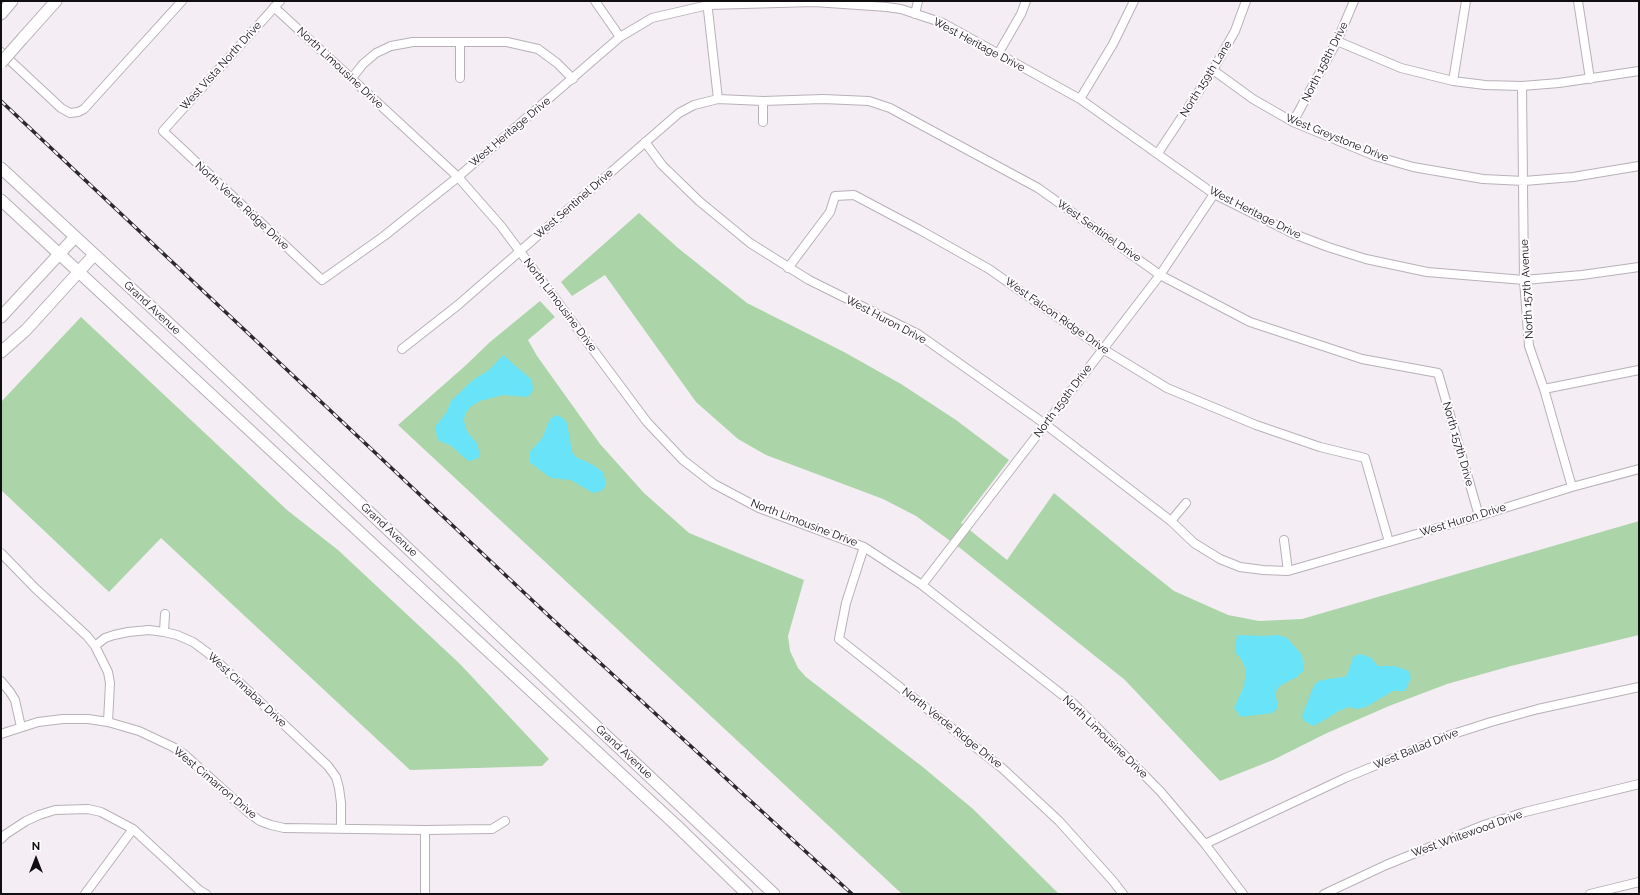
<!DOCTYPE html>
<style>
body{margin:0}
#map{position:relative;width:1640px;height:895px;overflow:hidden;background:#f4edf3;font-family:Raleway,sans-serif}
canvas{display:block}
.frame{position:absolute;inset:0;border:2px solid #100e10;pointer-events:none}
.north{position:absolute;left:16px;top:839px;width:40px;height:40px;-webkit-text-stroke:3px #fefcfe;paint-order:stroke;rotate:0deg;font-size:11px;font-weight:700;line-height:16px;text-align:center;color:#100e10}
.north::after{content:'';display:block;margin:auto;width:14px;height:18px;background:#100e10;clip-path:polygon(50% 0,100% 100%,50% 72%,0 100%)}
</style>
<div id="map">
<canvas width="1640" height="895"></canvas>
<div class="frame"></div>
<div class="north">N</div>
</div>
<script>
const context = document.querySelector('canvas').getContext('2d');
context.lineJoin = 'round';
function fillPath(path, color) { context.fillStyle = color; context.fill(path, 'evenodd'); }
const shape = rows => new Path2D(rows.map(r => 'M' + r).join(''));
function stroke(path, color, width, dash) { context.strokeStyle = color; context.lineWidth = width; context.lineCap = dash ? 'butt' : 'round'; context.setLineDash(dash || []); context.stroke(path); }
function drawText(font, color, halo, rows, align = 'center') {
  context.font = font + ' Raleway,sans-serif'; context.lineWidth = 4; context.setLineDash([]); context.textBaseline = 'middle'; context.strokeStyle = halo; context.fillStyle = color; for (const [text, x, y, turn = 0] of rows) {
    context.save(); context.translate(x, y); context.rotate((+turn || 0) * Math.PI / 180); context.textAlign = isNaN(turn) ? turn : align; if (halo) context.strokeText(text, 0, 0); context.fillText(text, 0, 0); context.restore();
  }
}
fillPath(shape([
 [639,213,678,248,747,303,844,352,901,384,956,420,1009,460,961,523,1007,560,1054,493,1130,556,1174,591,1228,615,1259,621,1302,619,1639,521,1639,635,1511,666,1447,684,1389,706,1327,733,1273,760,1220,781,1125,680,960,548,916,516,883,499,766,455,738,439,696,402,605,275,572,296,561,282],
 [540,301,555,317,528,340,537,356,600,444,644,493,689,533,804,580,788,636,790,651,798,668,806,677,924,768,973,809,1059,894,902,894,398,425,465,366,490,342],
 [81,317,287,510,338,550,460,664,549,759,542,766,410,770,161,538,109,592,1,490,1,402]
]), '#acd4a9');
fillPath(shape([
 [503,355,532,380,533,390,528,397,503,395,480,401,470,407,465,414,464,421,467,431,477,444,480,455,478,458,471,461,468,461,450,445,439,441,436,433,435,427,446,413,451,401,473,380,489,370],
 [557,415,564,419,567,423,572,452,576,457,593,465,603,472,606,483,603,490,593,493,571,480,551,478,529,462,529,453,543,437,550,419],
 [1237,635,1264,636,1278,635,1287,638,1302,655,1304,670,1297,677,1281,685,1277,689,1275,695,1278,705,1277,709,1272,713,1241,717,1234,708,1244,686,1246,670,1241,659,1235,652],
 [1359,654,1364,655,1371,658,1378,666,1395,666,1409,671,1411,678,1405,691,1393,691,1366,707,1357,709,1348,707,1339,711,1314,726,1305,722,1302,716,1314,685,1319,681,1327,679,1345,677,1348,673,1353,657]
]), '#69e3f8');
const minor = shape([
 [280,1,163,131,322,280,384,236,458,177,620,37,652,18,708,5,814,2,887,7,901,9,943,23,1080,99,1214,194,1294,234,1328,247,1366,259,1427,272,1524,280,1582,275,1639,267],
 [595,1,620,37],
 [707,1,718,99],
 [1578,1,1590,79],
 [274,7,458,177,501,226,647,422,683,460,714,484,759,508,864,547,922,585,1074,704,1160,791,1205,844,1243,894],
 [915,14,918,1],
 [1337,41,1401,68,1453,81,1485,85,1522,86,1559,83,1639,71],
 [1,52,61,108,70,113,78,112,84,109,182,1],
 [998,54,1021,14,1026,1],
 [1213,70,1253,99,1293,122,1375,156,1413,167,1483,179,1524,181,1573,177,1639,166],
 [352,78,363,64,376,53,391,46,413,42,507,42,538,49,557,63,573,79],
 [460,78,460,42],
 [1453,81,1466,1],
 [1522,86,1524,280,1529,346,1544,389,1572,487],
 [1080,99,1113,44,1134,1],
 [763,122,763,101],
 [1293,122,1337,41,1354,1],
 [645,142,662,165,699,201,750,243,809,280,918,334,1045,424,1171,521,1194,543,1220,559,1240,567,1263,570,1288,571,1479,516,1572,487,1639,469],
 [1158,153,1213,70,1235,31,1246,1],
 [788,268,830,212,835,196,854,195,920,230,989,269,1103,349,1167,388,1256,425,1320,447,1365,458,1389,542],
 [402,349,458,305,679,113,694,105,718,99,763,101,823,99,869,101,890,108,1038,188,1160,275,1250,322,1362,359,1438,373,1479,516],
 [1544,389,1639,370],
 [1171,521,1186,503],
 [1284,540,1288,571],
 [864,547,846,603,839,639,1002,768,1059,821,1113,881,1123,894],
 [1,553,35,588,87,636,95,646,108,672,110,683,108,722],
 [922,585,1160,275,1214,194],
 [164,632,165,614],
 [95,646,105,638,114,635,128,632,149,630,164,632,177,635,193,642,208,653,328,766,336,777,339,788,341,803,341,828],
 [1,681,10,692,15,700,21,727],
 [1,734,38,722,63,719,88,719,108,722,139,731,173,747,185,755,249,813,260,821,271,825,284,828,425,830,492,829,505,821],
 [425,830,425,894],
 [1,839,6,834,26,821,39,815,55,810,88,809,101,812,133,829,199,890,206,894],
 [1205,844,1345,778,1447,736,1491,722,1538,709,1639,687],
 [85,894,133,829],
 [1324,894,1386,865,1484,825,1525,812,1639,784],
 [1590,894,1639,882]
]);
const highway = shape([
 [1,14,12,1],
 [22,39,56,1],
 [1,168,189,342,774,894],
 [1,200,676,825,747,894],
 [1,317,75,237],
 [1,352,26,330,94,255]
]);
stroke(minor, '#b8b1b8', 10);
stroke(highway, '#b8b1b8', 13);
stroke(minor, '#fff', 8);
stroke(highway, '#fff', 11);
const rail = shape([
 [1,101,550,617,852,894]
]);
stroke(rail, '#2d2a2d', 3.5);
stroke(rail, '#fefcfe', 2, [6]);
const highwayBridge = shape([
 [1,63,22,39]
]);
stroke(highwayBridge, '#b8b1b8', 13, []);
stroke(highwayBridge, '#fff', 11);
drawText('11px', '#100e10', '#fefcfe', [
 ["West Heritage Drive",979,45,28],
 ["North 158th Drive",1325,62,-63],
 ["West Vista North Drive",221,66,-48],
 ["North Limousine Drive",340,68,43],
 ["North 159th Lane",1206,79,-58],
 ["West Heritage Drive",510,132,-40],
 ["West Greystone Drive",1337,138,22],
 ["West Sentinel Drive",574,204,-41],
 ["North Verde Ridge Drive",242,206,43],
 ["West Heritage Drive",1255,213,27],
 ["West Sentinel Drive",1099,231,35],
 ["North 157th Avenue",1527,289,-93],
 ["North Limousine Drive",560,305,53],
 ["Grand Avenue",152,308,43],
 ["West Falcon Ridge Drive",1057,316,35],
 ["West Huron Drive",886,320,28],
 ["North 159th Drive",1063,401,-53],
 ["North 157th Drive",1458,444,74],
 ["West Huron Drive",1463,520,-17],
 ["North Limousine Drive",804,523,21],
 ["Grand Avenue",389,530,43],
 ["West Cinnabar Drive",247,690,43],
 ["North Verde Ridge Drive",952,728,38],
 ["North Limousine Drive",1105,737,44],
 ["West Ballad Drive",1416,749,-22],
 ["Grand Avenue",624,752,43],
 ["West Cimarron Drive",215,783,40],
 ["West Whitewood Drive",1467,834,-20]
]);
</script>
